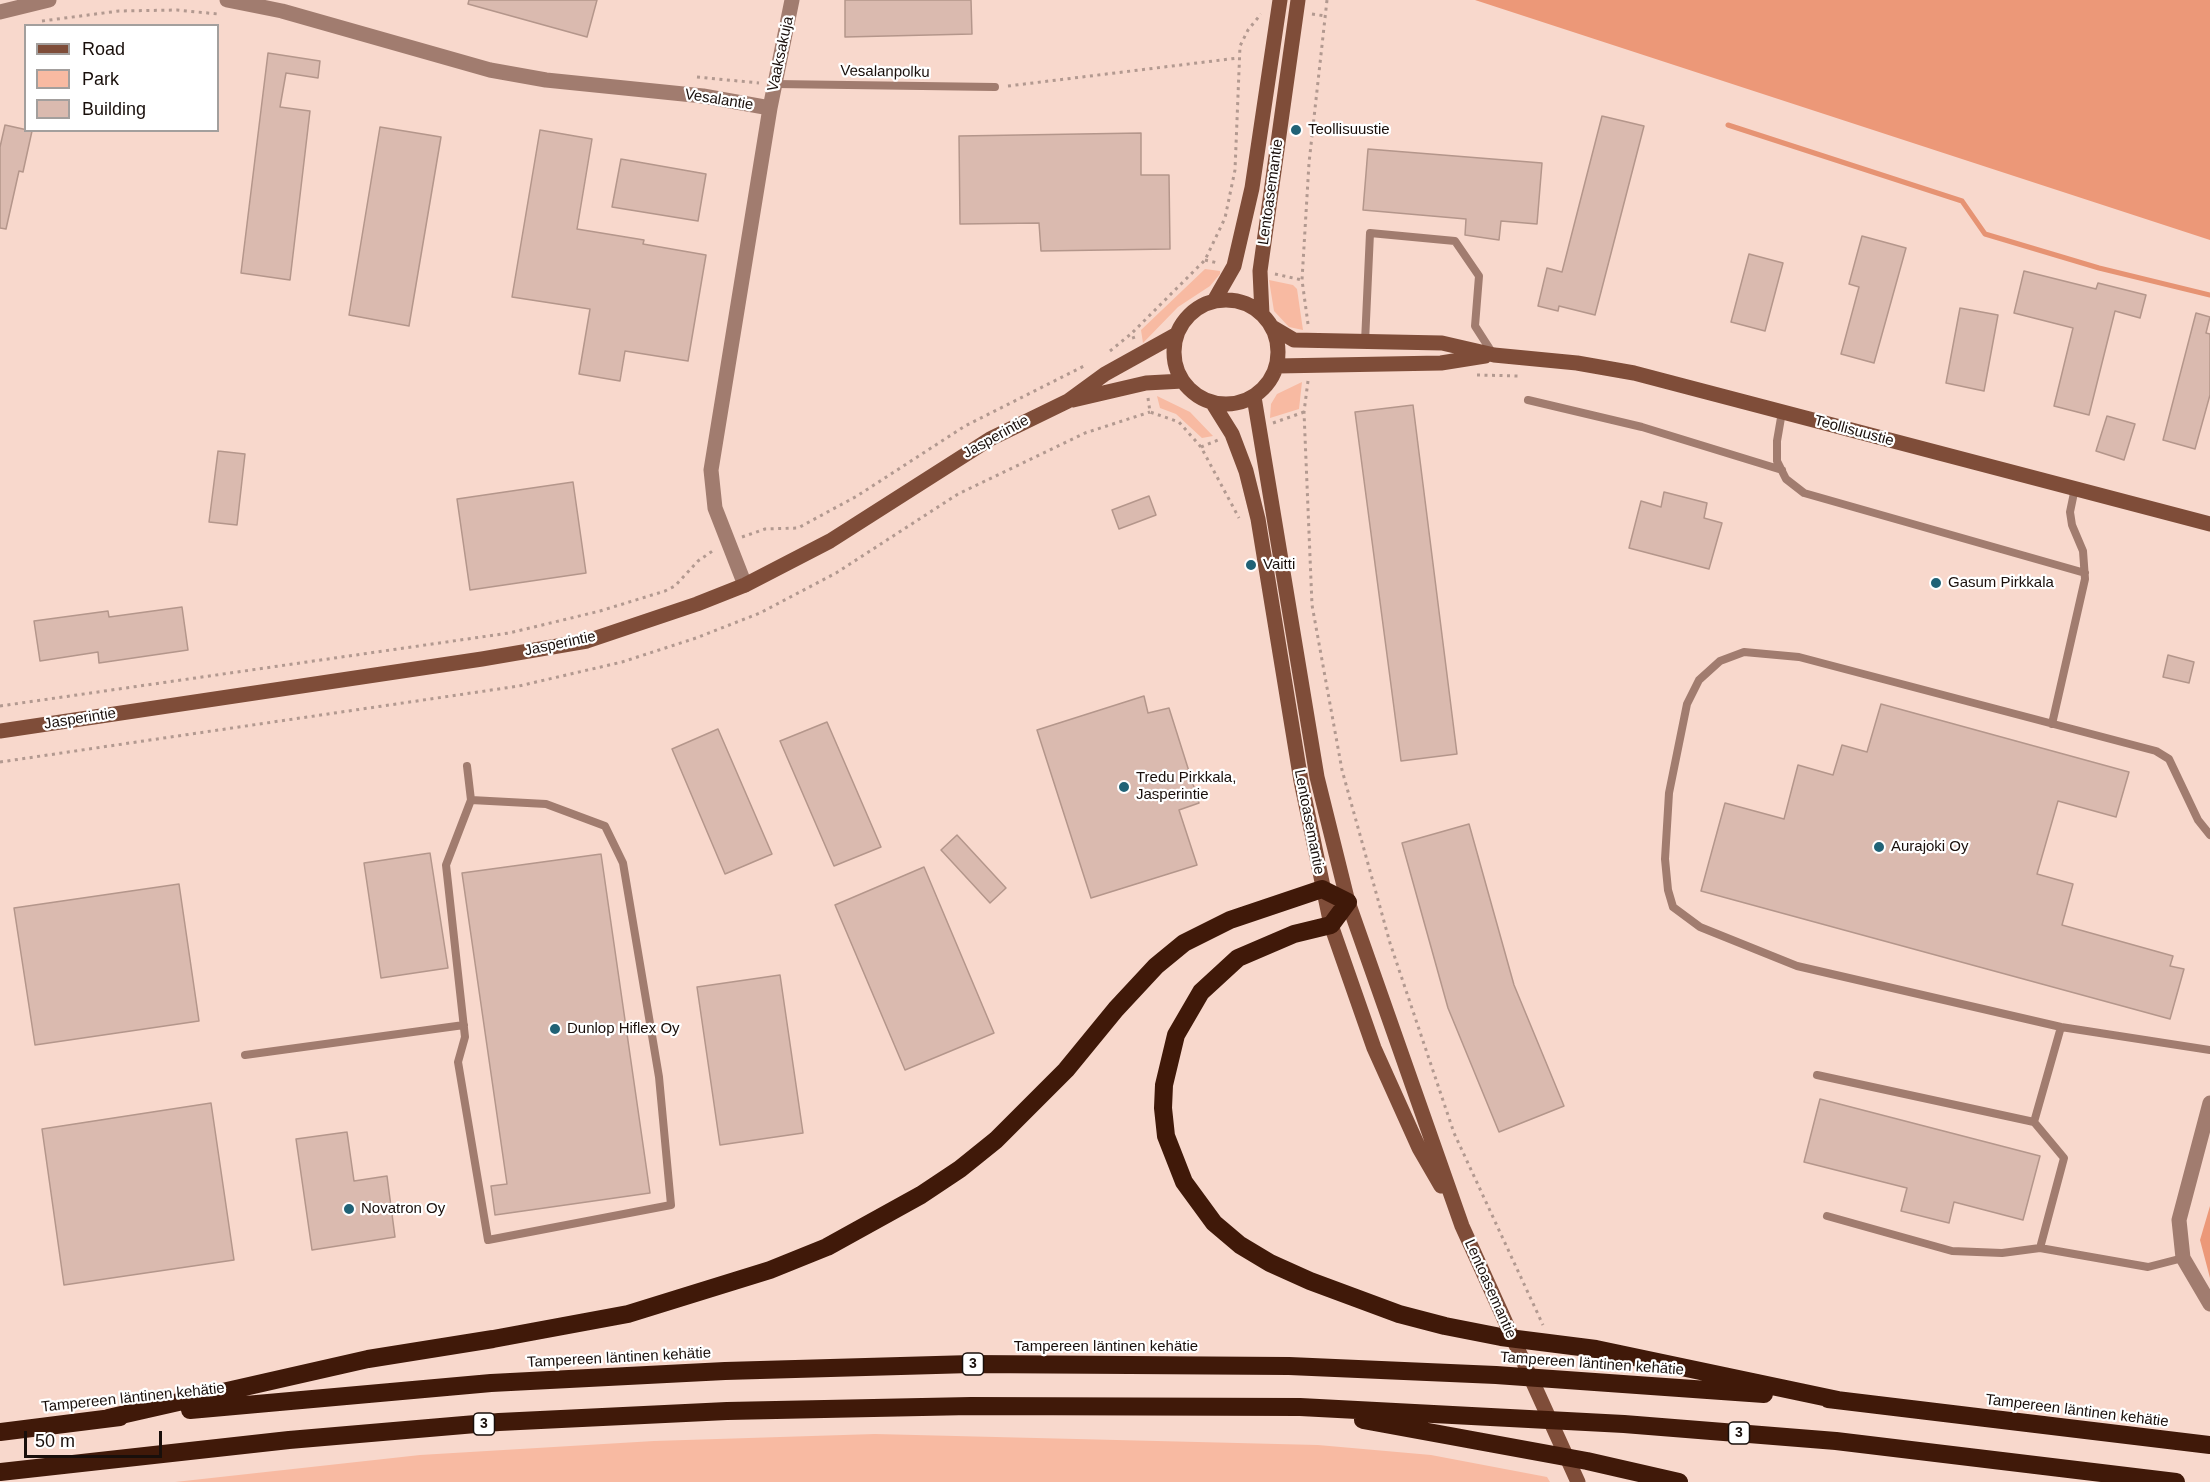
<!DOCTYPE html>
<meta charset="utf-8">
<style>
body{margin:0}
#map{position:relative;width:2210px;height:1482px;overflow:hidden;background:#f8d8cc;font-family:Arial,sans-serif}
canvas{display:block}
.legend{position:absolute;left:24px;top:24px;width:195px;height:108px;box-sizing:border-box;background:#fff;border:2px solid #a39f9d;margin:0;padding:8px 10px;list-style:none;font-size:18px;color:#190f0b}
.legend li{display:flex;align-items:center;gap:12px;height:30px}
.legend b{width:30px;border:2px solid #a39f9d}
.scale{position:absolute;left:24px;top:1431px;width:138px;height:27px;box-sizing:border-box;border:3px solid #190f0b;border-top:0;padding-left:8px;font-size:18px;line-height:21px;white-space:nowrap;color:#190f0b;-webkit-text-stroke:4px #fff;paint-order:stroke}
</style>
<div id="map">
<canvas width="2210" height="1482"></canvas>
<ul class="legend">
<li><b style="height:8px;background:#7f4d39"></b>Road</li>
<li><b style="height:16px;background:#f8baa2"></b>Park</li>
<li><b style="height:16px;background:#dabaaf"></b>Building</li>
</ul>
<div class="scale">50 m</div>
</div>
<script>
const context = document.querySelector('canvas').getContext('2d');
context.lineJoin = 'round';
function fillPath(path, color) { context.fillStyle = color; context.fill(path, 'evenodd'); }
const shape = rows => new Path2D(rows.map(r => 'M' + r).join(''));
function stroke(path, color, width, dash) { context.strokeStyle = color; context.lineWidth = width; context.lineCap = dash ? 'butt' : 'round'; context.setLineDash(dash || []); context.stroke(path); }
function drawText(font, color, halo, rows, align = 'center') {
  context.font = font + ' Arial,sans-serif'; context.lineWidth = 4.5; context.setLineDash([]); context.textBaseline = 'middle'; context.strokeStyle = halo; context.fillStyle = color; for (const [text, x, y, turn = 0] of rows) {
    context.save(); context.translate(x, y); context.rotate((+turn || 0) * Math.PI / 180); context.textAlign = isNaN(turn) ? turn : align; if (halo) context.strokeText(text, 0, 0); context.fillText(text, 0, 0); context.restore();
  }
}
fillPath(shape([
 [1205,269,1220,271,1220,274,1210,286,1178,307,1143,343,1141,330],
 [1269,280,1293,285,1297,289,1303,330,1289,327,1274,311],
 [1302,382,1299,409,1270,418,1271,404,1277,394],
 [1157,396,1190,412,1213,436,1202,438,1176,414,1160,408],
 [875,1434,1318,1445,1431,1455,1547,1477,1550,1482,175,1482,420,1455,654,1441]
]), '#f8baa2');
fillPath(shape([
 [1475,0,2210,0,2210,240],
 [2210,1206,2210,1278,2200,1240]
]), '#ec9878');
stroke(shape([
 [1728,125,1962,201,1985,234,2099,268,2210,295]
]), '#e69373', 5);
const building = shape([
 [469,0,597,0,587,37,468,4,469,0],
 [845,0,971,0,972,34,845,37,845,0],
 [268,53,320,61,318,78,286,73,280,107,310,111,290,280,241,273,268,53],
 [1602,116,1644,126,1595,315,1559,306,1558,311,1538,306,1547,268,1562,272,1602,116],
 [5,125,32,131,23,172,19,171,6,229,0,228,0,147,5,125],
 [380,127,441,137,409,326,349,315,380,127],
 [540,130,592,139,577,229,644,240,643,244,706,255,688,361,625,351,620,381,579,374,590,309,512,297,540,130],
 [1141,133,1141,175,1169,175,1170,249,1041,251,1039,223,960,224,959,136,1141,133],
 [1368,149,1542,163,1537,224,1501,221,1499,240,1465,235,1466,219,1363,210,1368,149],
 [621,159,706,174,698,221,612,207,621,159],
 [1862,236,1906,248,1874,363,1841,354,1859,287,1849,284,1862,236],
 [1749,254,1783,263,1765,331,1731,322,1749,254],
 [2024,271,2096,289,2098,283,2146,295,2140,318,2115,311,2089,415,2054,406,2073,328,2014,313,2024,271],
 [1960,308,1998,315,1984,391,1946,383,1960,308],
 [2196,313,2210,317,2206,333,2210,334,2210,395,2195,449,2163,440,2196,313],
 [1413,405,1457,754,1401,761,1355,412,1413,405],
 [2107,416,2135,424,2124,460,2096,451,2107,416],
 [218,451,245,454,237,525,209,522,218,451],
 [573,482,586,573,470,590,457,499,573,482],
 [1664,492,1707,503,1704,518,1722,523,1709,569,1629,548,1641,501,1661,507,1664,492],
 [1149,496,1156,515,1119,529,1112,510,1149,496],
 [182,607,188,650,99,663,98,652,40,661,34,621,108,611,109,617,182,607],
 [2168,655,2194,662,2189,683,2163,677,2168,655],
 [1144,696,1148,713,1169,708,1199,803,1179,810,1197,865,1091,898,1037,730,1144,696],
 [1881,704,2129,772,2116,817,2058,801,2037,874,2073,884,2062,925,2173,956,2170,966,2184,969,2170,1019,1701,891,1725,803,1784,819,1798,765,1833,775,1842,745,1867,752,1881,704],
 [827,722,881,847,834,866,780,741,827,722],
 [718,729,772,854,725,874,672,749,718,729],
 [1469,824,1514,985,1564,1106,1499,1132,1448,1008,1402,843,1469,824],
 [957,835,1006,888,990,903,941,850,957,835],
 [430,853,448,968,381,978,364,863,430,853],
 [601,854,650,1193,495,1215,491,1186,507,1184,462,873,601,854],
 [924,867,994,1033,905,1070,835,905,924,867],
 [179,884,199,1021,35,1045,14,908,179,884],
 [780,975,803,1133,720,1145,697,987,780,975],
 [1820,1099,2040,1156,2023,1220,1954,1202,1949,1223,1901,1211,1907,1188,1804,1162,1820,1099],
 [211,1103,234,1260,64,1285,42,1129,211,1103],
 [347,1132,354,1181,387,1176,395,1237,312,1250,296,1139,347,1132]
]);
fillPath(building, '#dabaaf');
stroke(building, '#b4968b', 1.5);
stroke(shape([
 [1312,14,1325,16],
 [42,21,119,11,177,10,218,14],
 [697,77,759,83],
 [1008,86,1238,58],
 [1205,260,1218,263],
 [1275,274,1302,280],
 [1308,324,1302,280,1309,163,1327,0],
 [1134,339,1132,333,1205,260,1225,218,1235,170,1240,46,1248,30,1261,14],
 [1110,351,1132,333],
 [1477,375,1519,376],
 [1308,381,1304,412,1312,605,1342,770,1390,943,1454,1133,1543,1325],
 [1148,398,1150,412,1179,422,1201,447,1239,518],
 [1273,423,1304,412],
 [1201,447,1218,440],
 [742,537,765,529,798,528,857,496,965,426,1086,365],
 [0,706,509,633,600,611,665,591,675,586,698,561,714,550],
 [0,762,519,686,622,662,696,638,760,613,836,573,958,494,1085,433,1150,412]
]), '#b29990', 3, [3, 4.5]);
stroke(shape([
 [775,84,995,87],
 [1365,342,1370,233,1455,241,1479,276,1475,326,1493,354],
 [1528,400,1642,427,1782,470],
 [1782,412,1777,441,1777,461,1786,479,1804,493,2085,573],
 [2052,724,2085,579,2083,551,2072,525,2070,512,2075,488],
 [467,766,471,800,446,865,465,1037,458,1062,488,1240,671,1205,659,1077,623,863,605,826,546,804,471,800],
 [2210,835,2198,820,2169,759,2156,751,1799,657,1744,652,1720,661,1699,680,1687,704,1669,793,1665,859,1668,890,1673,907,1700,927,1797,966,2061,1027,2210,1050],
 [245,1055,464,1025],
 [1817,1075,2034,1122,2064,1158,2040,1248],
 [2034,1122,2061,1027],
 [1827,1216,1952,1251,2002,1253,2040,1248,2148,1267,2183,1258]
]), '#a17c6f', 8);
stroke(shape([
 [227,0,282,11,490,70,546,80,703,96,770,108],
 [0,12,49,0],
 [745,585,715,508,711,470,770,108,792,0],
 [2210,1103,2179,1220,2183,1258,2210,1304]
]), '#a17c6f', 15);
stroke(shape([
 '1174 352a52 52 0 1 1 104 0a52 52 0 1 1-104 0Z',
 [1214,301,1234,266,1252,188,1280,0],
 [1262,314,1260,271,1298,0],
 [1272,327,1294,340,1442,343,1494,355,1577,363,1634,373,2210,524],
 [1277,366,1441,363,1485,356],
 [1254,397,1317,777,1348,902,1462,1226,1578,1482],
 [1073,400,1146,383,1183,381],
 [1212,402,1232,434,1246,471,1258,519,1301,781,1331,925,1374,1048,1419,1148,1441,1186],
 [0,731,482,659,587,641,697,604,745,585,830,541,990,439,1068,401,1105,374,1177,334]
]), '#7f4d39', 15);
stroke(shape([
 [1828,1399,2210,1445],
 [190,1410,491,1383,725,1371,971,1364,1289,1366,1496,1375,1764,1394],
 [108,1418,368,1359,493,1339,628,1314,770,1270,827,1247,921,1195,960,1169,996,1140,1066,1070,1116,1009,1156,966,1184,943,1230,920,1322,889,1348,902,1331,925,1294,934,1238,958,1201,992,1176,1035,1164,1085,1163,1108,1166,1136,1184,1182,1214,1223,1240,1245,1270,1263,1310,1281,1399,1314,1445,1326,1501,1337,1596,1349,1838,1400],
 [1363,1420,1587,1461,1679,1482],
 [0,1432,120,1417],
 [0,1472,289,1440,499,1422,727,1411,971,1406,1300,1407,1624,1424,1836,1441,2176,1482]
]), '#401909', 18);
for (const [x, y, r, color] of [
 [1296,130,6,"#206276"],
 [1251,565,6,"#206276"],
 [1936,583,6,"#206276"],
 [1124,787,6,"#206276"],
 [1879,847,6,"#206276"],
 [555,1029,6,"#206276"],
 [349,1209,6,"#206276"]
]) { const dot = new Path2D(); dot.arc(x, y, r, 0, 2 * Math.PI); context.fillStyle = color; context.fill(dot); stroke(dot, '#fff', 2); }
for (const [x, y, w] of [
 [973,1364,21],
 [484,1424,21],
 [1739,1433,21]
]) { const box = new Path2D(); box.roundRect(x - w / 2, y - 11, w, 22, 4.5); context.fillStyle = '#fff'; context.fill(box); stroke(box, '#190f0b', 1.5); }
drawText('bold 14px', '#190f0b', null, [
 ["3",973,1364],
 ["3",484,1424],
 ["3",1739,1433]
]);
drawText('15px', '#190f0b', '#fff', [
 ["Vaaksakuja",781,54,-78],
 ["Vesalanpolku",885,72,1],
 ["Vesalantie",719,100,9],
 ["Lentoasemantie",1271,192,-82],
 ["Teollisuustie",1854,431,15],
 ["Jasperintie",996,437,-29],
 ["Jasperintie",560,644,-12],
 ["Jasperintie",80,719,-9],
 ["Lentoasemantie",1309,822,79],
 ["Lentoasemantie",1490,1289,66],
 ["Tampereen läntinen kehätie",1106,1347],
 ["Tampereen läntinen kehätie",619,1358,-3],
 ["Tampereen läntinen kehätie",1592,1364,4],
 ["Tampereen läntinen kehätie",133,1398,-6],
 ["Tampereen läntinen kehätie",2077,1411,7]
]);
drawText('15px', '#190f0b', '#fff', [
 ["Teollisuustie",1308,130],
 ["Vaitti",1263,565],
 ["Gasum Pirkkala",1948,583],
 ["Tredu Pirkkala,",1136,778],
 ["Jasperintie",1136,795],
 ["Aurajoki Oy",1891,847],
 ["Dunlop Hiflex Oy",567,1029],
 ["Novatron Oy",361,1209]
], 'left');
</script>
